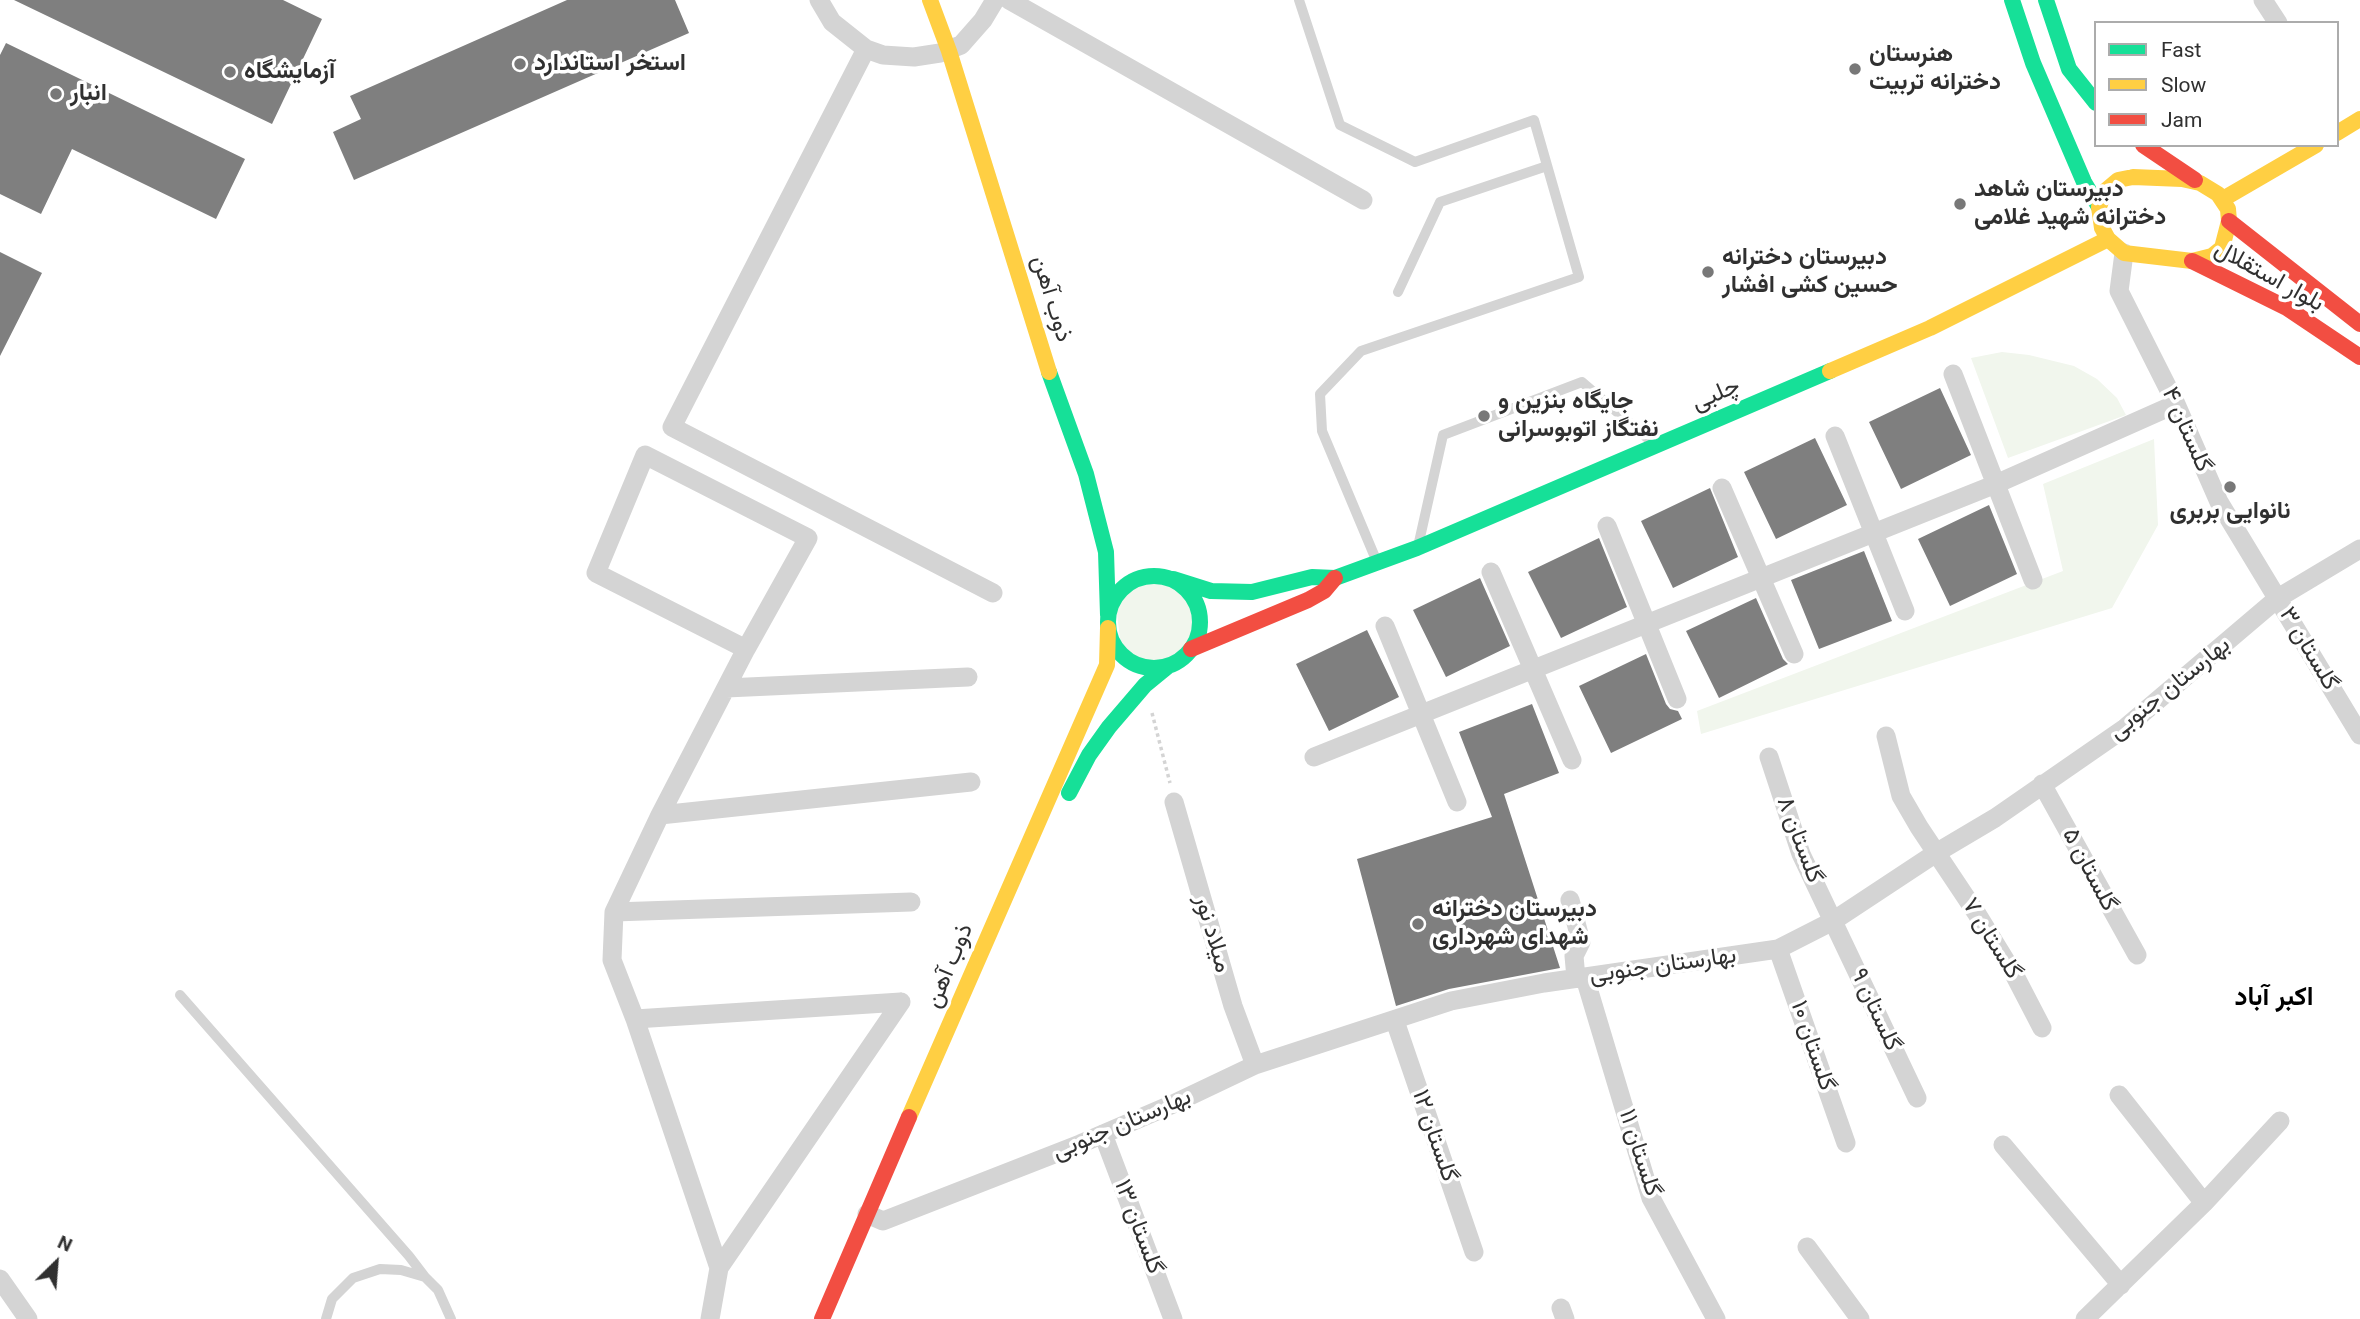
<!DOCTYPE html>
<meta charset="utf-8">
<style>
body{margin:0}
#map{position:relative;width:2360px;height:1319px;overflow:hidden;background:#fff;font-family:Roboto,sans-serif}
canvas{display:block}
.legend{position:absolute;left:2094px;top:21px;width:245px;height:126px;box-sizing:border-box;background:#fff;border:2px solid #acacac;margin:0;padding:9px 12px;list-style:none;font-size:21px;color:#303030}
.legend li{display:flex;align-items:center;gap:14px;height:35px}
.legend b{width:35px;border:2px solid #acacac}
.north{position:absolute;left:21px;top:1228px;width:70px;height:70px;-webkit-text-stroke:5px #fff;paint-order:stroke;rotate:25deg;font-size:19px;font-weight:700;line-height:28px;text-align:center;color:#303030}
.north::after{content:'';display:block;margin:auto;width:24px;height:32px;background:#303030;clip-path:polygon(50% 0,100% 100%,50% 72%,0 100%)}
</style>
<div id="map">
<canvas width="2360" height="1319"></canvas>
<ul class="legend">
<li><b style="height:9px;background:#16e098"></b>Fast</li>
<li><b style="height:9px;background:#ffcf43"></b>Slow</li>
<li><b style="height:9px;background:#f24e42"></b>Jam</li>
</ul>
<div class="north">N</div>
</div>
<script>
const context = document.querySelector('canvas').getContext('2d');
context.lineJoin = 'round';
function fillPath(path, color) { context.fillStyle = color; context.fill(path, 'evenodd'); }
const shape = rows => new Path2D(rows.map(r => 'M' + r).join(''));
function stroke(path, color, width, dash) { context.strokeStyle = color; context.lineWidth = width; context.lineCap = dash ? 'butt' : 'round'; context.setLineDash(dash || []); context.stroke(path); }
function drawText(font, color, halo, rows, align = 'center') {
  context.font = font + ' Roboto,Vazirmatn,sans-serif'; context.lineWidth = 7; context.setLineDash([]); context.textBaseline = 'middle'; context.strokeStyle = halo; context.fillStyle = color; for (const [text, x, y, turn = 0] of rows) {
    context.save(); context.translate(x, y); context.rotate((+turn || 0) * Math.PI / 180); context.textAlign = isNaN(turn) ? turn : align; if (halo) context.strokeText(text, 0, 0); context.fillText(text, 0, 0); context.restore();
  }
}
fillPath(shape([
 [2002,352,2029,355,2074,366,2097,379,2117,398,2126,415,2008,458,1971,358],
 [2154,439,2158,525,2112,608,1701,734,1697,711,2063,571,2043,484],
 [1159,581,1171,585,1182,593,1190,603,1194,616,1193,629,1189,641,1181,651,1171,658,1157,662,1144,661,1131,655,1121,646,1116,606,1123,595,1134,586,1146,582]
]), '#f1f6ed');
fillPath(shape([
 [14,0,283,0,322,19,272,124],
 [567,0,675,0,689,33,354,180,333,132,361,119,350,96],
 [6,43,245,159,216,219,72,149,41,214,0,194,0,55],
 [0,252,42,273,0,356],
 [1940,388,1971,455,1901,489,1869,422],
 [1815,438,1847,505,1776,539,1744,472],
 [1710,488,1738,557,1673,588,1641,521],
 [1989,505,2017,574,1950,606,1918,539],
 [1599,538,1627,607,1561,638,1528,572],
 [1864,551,1892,621,1819,649,1791,580],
 [1480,578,1510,646,1446,677,1413,610],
 [1756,598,1783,659,1788,664,1719,698,1686,631],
 [1367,630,1399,697,1329,731,1296,664],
 [1646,654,1666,704,1670,709,1678,711,1682,719,1611,753,1579,686],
 [1532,704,1559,773,1504,794,1560,968,1449,989,1396,1006,1357,859,1492,817,1459,732]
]), '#7f7f7f');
stroke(shape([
 [1152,713,1170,783]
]), '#d4d4d4', 3.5, [3.5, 3.5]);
stroke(shape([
 [1299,0,1340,125,1415,162,1534,120,1579,277,1361,351,1320,394,1322,431,1377,562],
 [1398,292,1440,202,1547,166],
 [1419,542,1443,435,1582,382,1653,443],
 [180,995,409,1256,425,1277],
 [326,1319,332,1299,353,1278,380,1269,401,1270,425,1277,438,1290,451,1319]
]), '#d4d4d4', 10);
stroke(shape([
 [819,0,832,22,866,49,883,55,914,57,940,53,961,45,983,20,995,0],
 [1009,0,1363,200],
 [2263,0,2278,23],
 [866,49,672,427,993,593],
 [2124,253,2119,291,2176,404,2219,502,2360,735],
 [1953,374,2033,580],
 [1835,436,1905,611],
 [1722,488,1794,654],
 [1607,526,1677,699],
 [1491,572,1572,760],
 [1385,626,1457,802],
 [726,688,968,677],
 [1886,736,1901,796,1919,827,1977,914,2015,976,2042,1028],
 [1314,757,1996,484,2176,404],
 [1769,757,1801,854,1917,1098],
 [2042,784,2137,955],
 [1174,802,1233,1006,1255,1065],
 [660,815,971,782],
 [1570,900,1581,942,1574,956,1576,978],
 [614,912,911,902],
 [1778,949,1846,1143],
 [1585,978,1651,1198,1716,1319],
 [635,1019,901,1002],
 [1395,1021,1474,1252],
 [2119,1095,2204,1203],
 [1103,1134,1173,1319],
 [2003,1145,2121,1285],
 [867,1214,883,1221,1080,1144,1173,1104,1255,1065,1451,1001,1544,983,1778,949,1833,921,1936,853,1995,818,2125,728,2278,598,2360,549],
 [1807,1247,1860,1319],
 [719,1268,901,1002],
 [0,1279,28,1319],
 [1561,1308,1565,1319],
 [710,1319,719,1268,635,1019,612,960,614,912,660,815,746,649,808,538,645,455,596,573,746,649],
 [2085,1319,2204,1203,2280,1121]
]), '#d4d4d4', 19);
stroke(shape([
 [2012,0,2033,63,2084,182,2099,207],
 [2046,0,2069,69,2096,103],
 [1049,372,1086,474,1106,552,1108,615],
 '1108 622a46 46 0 1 1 92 0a46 46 0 1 1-92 0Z',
 [1173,579,1211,591,1252,592,1312,577,1335,578,1417,548,1830,371],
 [1069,793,1089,755,1109,727,1145,685,1167,667]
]), '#16e098', 16);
stroke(shape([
 [930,0,949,51,1049,372],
 [2337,133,2360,119],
 [2133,177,2182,179,2200,183,2218,194,2228,209,2229,221,2222,248,2212,256,2192,261,2124,253,2108,239,2102,228,2099,207,2105,191,2118,180,2133,177],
 [2223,199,2316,145],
 [1830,371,1930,328,2108,239],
 [909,1117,1107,665,1108,628]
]), '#ffcf43', 16);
stroke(shape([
 [2143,145,2195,180],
 [2229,221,2360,324],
 [2192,261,2287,308,2360,357],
 [1191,649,1308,600,1324,591,1335,578],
 [822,1319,909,1117]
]), '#f24e42', 16);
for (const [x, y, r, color] of [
 [520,64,7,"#787878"],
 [1855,69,7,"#787878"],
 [230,72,7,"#787878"],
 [56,94,7,"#787878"],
 [1960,204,7,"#787878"],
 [1708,272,7,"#787878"],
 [1484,416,7,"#787878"],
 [2230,487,7,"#787878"],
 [1418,924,7,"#787878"]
]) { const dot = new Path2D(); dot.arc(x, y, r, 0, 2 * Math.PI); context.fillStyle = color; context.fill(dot); stroke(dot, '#fff', 2.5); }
drawText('bold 24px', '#303030', '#fff', [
 ["هنرستان",1869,55],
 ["دخترانه تربیت",1869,83],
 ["استخر استاندارد",534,64],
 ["آزمایشگاه",244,72],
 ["انبار",70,94],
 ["دبیرستان شاهد",1974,190],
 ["دخترانه شهید غلامی",1974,218],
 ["دبیرستان دخترانه",1722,258],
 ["حسین کشی افشار",1722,286],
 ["جایگاه بنزین و",1498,402],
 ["نفتگاز اتوبوسرانی",1498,430],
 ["نانوایی بربری",2230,512,"center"],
 ["دبیرستان دخترانه",1432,910],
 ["شهدای شهرداری",1432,938]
], 'left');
drawText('24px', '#303030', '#fff', [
 ["بلوار استقلال",2269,277,29],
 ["ذوب آهن",1051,299,73],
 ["چلبی",1716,395,-23],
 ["گلستان ۴",2186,430,66],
 ["گلستان ۳",2308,649,59],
 ["بهارستان جنوبی",2170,689,-39],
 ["گلستان ۸",1799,840,69],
 ["گلستان ۵",2089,870,62],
 ["میلاد نور",1212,934,74],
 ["گلستان ۷",1991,939,58],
 ["ذوب آهن",950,966,-67],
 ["بهارستان جنوبی",1663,966,-8],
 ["گلستان ۹",1875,1010,65],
 ["گلستان ۱۰",1812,1046,71],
 ["بهارستان جنوبی",1122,1125,-23],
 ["گلستان ۱۲",1434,1136,71],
 ["گلستان ۱۱",1639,1153,72],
 ["گلستان ۱۳",1138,1227,69]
]);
drawText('bold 26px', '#000', '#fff', [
 ["اکبر آباد",2274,998]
]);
</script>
